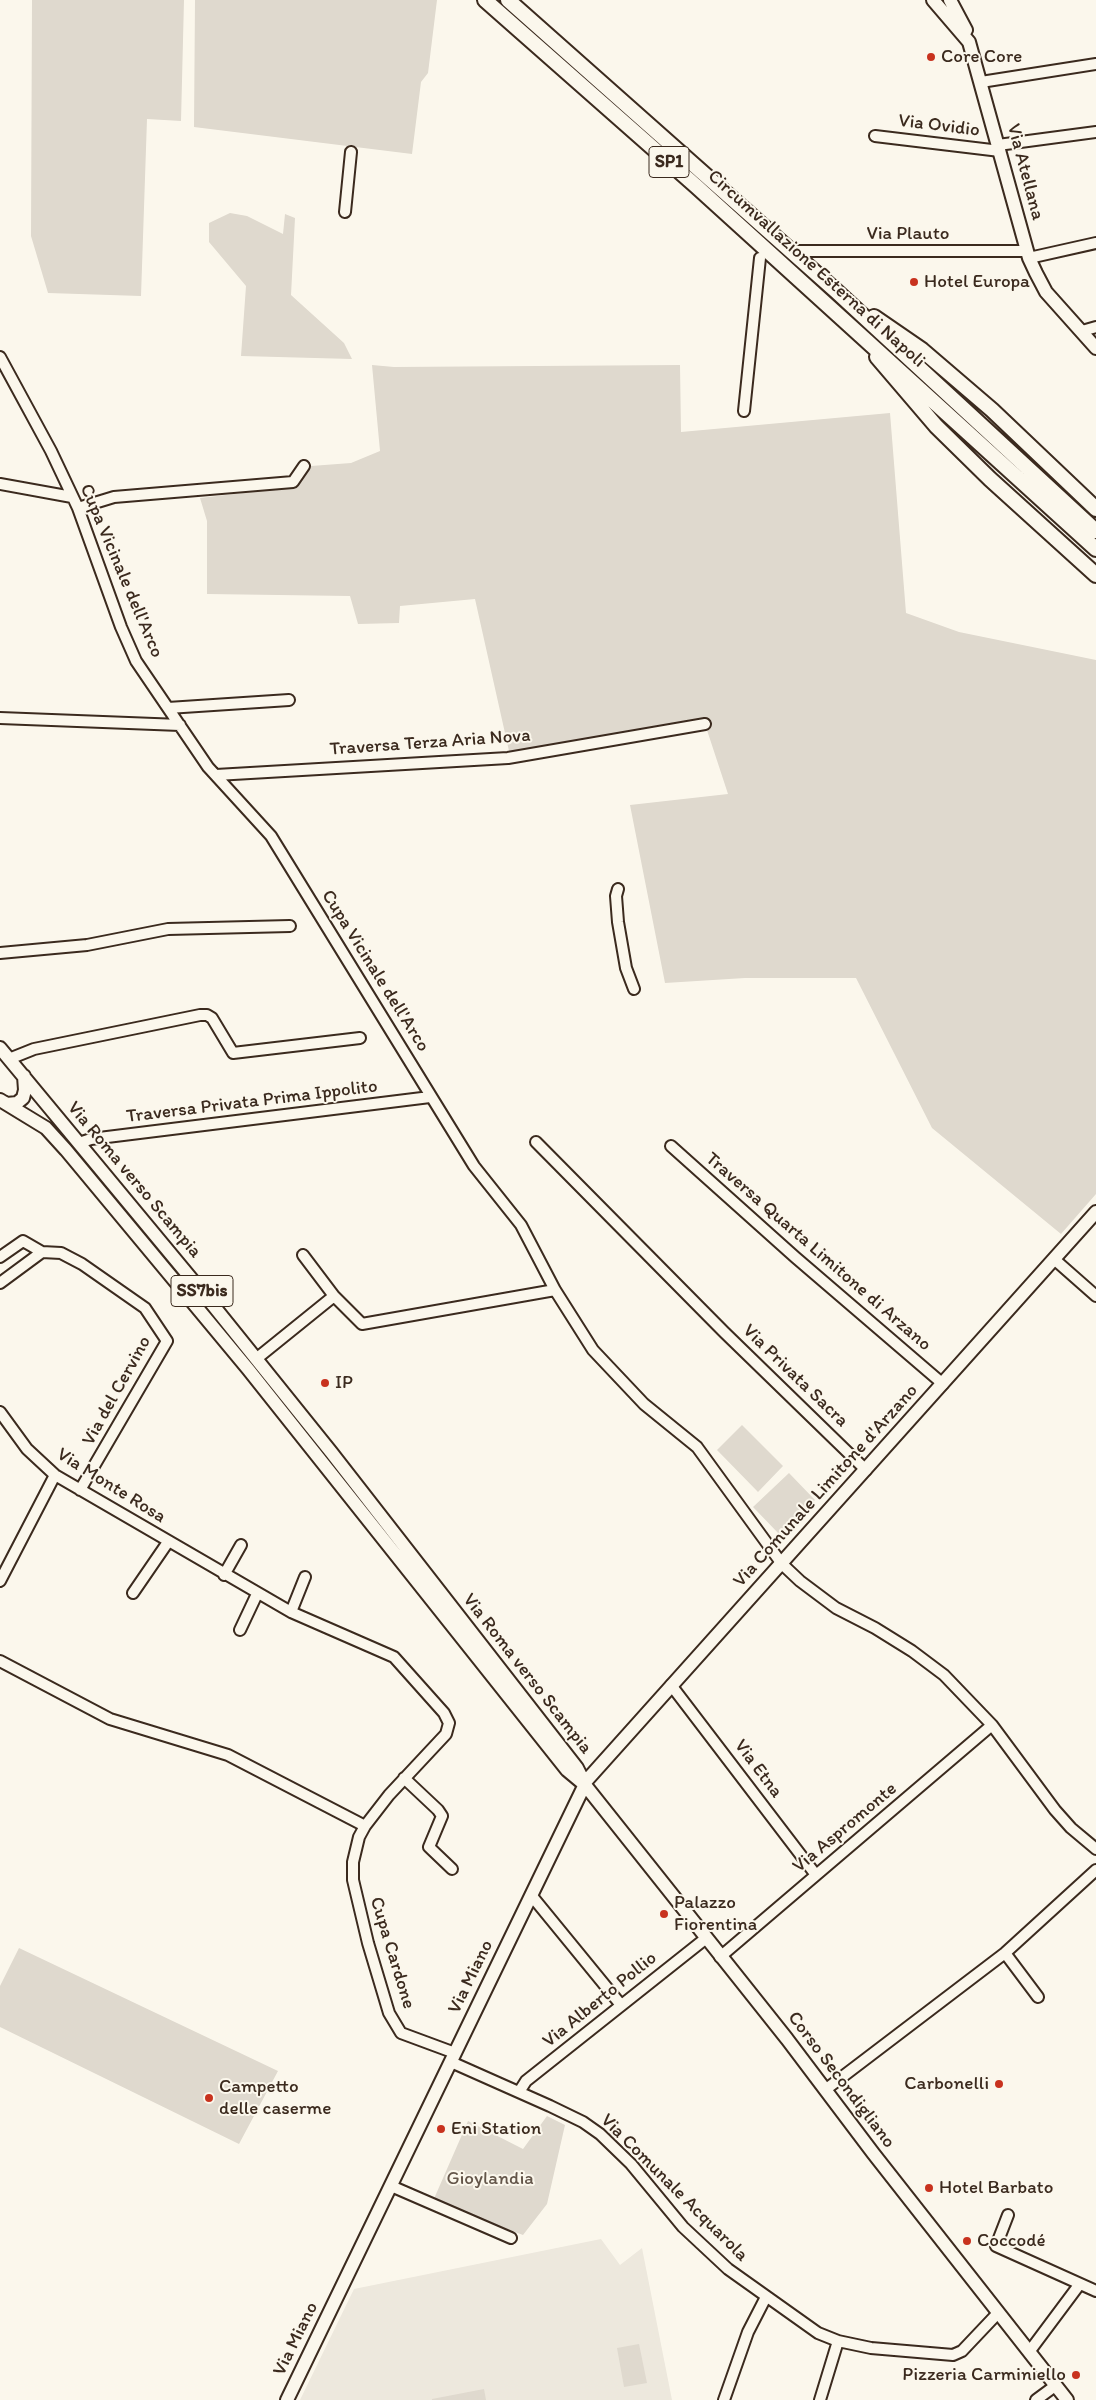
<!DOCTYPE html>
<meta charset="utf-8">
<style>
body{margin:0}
canvas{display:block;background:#fbf7ec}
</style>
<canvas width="1096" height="2400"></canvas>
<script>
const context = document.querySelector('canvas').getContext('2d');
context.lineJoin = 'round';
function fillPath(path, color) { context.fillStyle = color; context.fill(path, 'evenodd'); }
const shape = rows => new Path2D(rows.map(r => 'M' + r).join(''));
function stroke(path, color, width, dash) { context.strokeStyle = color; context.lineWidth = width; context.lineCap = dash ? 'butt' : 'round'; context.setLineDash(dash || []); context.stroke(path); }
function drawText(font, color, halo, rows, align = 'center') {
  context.font = font + ' Itim,sans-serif'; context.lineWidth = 4; context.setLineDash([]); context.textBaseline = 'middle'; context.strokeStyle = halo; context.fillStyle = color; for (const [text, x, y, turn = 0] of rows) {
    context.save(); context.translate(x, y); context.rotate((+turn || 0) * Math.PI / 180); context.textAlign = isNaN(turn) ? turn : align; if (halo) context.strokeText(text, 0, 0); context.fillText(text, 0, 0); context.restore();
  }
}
fillPath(shape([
 [601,2239,620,2265,642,2248,672,2400,300,2400,354,2289]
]), '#ede8dd');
fillPath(shape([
 [32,0,184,0,181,121,147,119,141,296,48,293,31,236],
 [195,0,437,0,428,73,421,82,412,154,194,127],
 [230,213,247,216,283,234,285,214,295,218,291,295,344,343,352,359,241,356,246,286,209,242,209,223],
 [372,365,394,367,680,365,681,432,890,413,906,613,959,632,1096,660,1096,1194,1061,1234,932,1128,856,978,745,978,665,983,630,805,728,794,705,724,509,751,475,599,400,606,399,623,358,624,350,596,207,594,207,521,200,498,294,487,311,466,351,463,380,451],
 [742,1425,783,1466,758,1492,717,1450],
 [789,1473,815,1500,779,1534,753,1507],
 [19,1948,278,2071,239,2144,0,2027,0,1986],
 [547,2116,565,2125,547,2204,523,2235,433,2201,468,2121,523,2149],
 [639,2344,647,2383,624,2387,617,2348],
 [484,2389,486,2400,432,2400,432,2399]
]), '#dfd9ce');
const minor = shape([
 [981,82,1096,64],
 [875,136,1000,151],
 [998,145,1096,132],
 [345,212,351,152],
 [790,251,1027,251],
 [1029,258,1096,243],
 [1082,331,1096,327],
 [0,357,51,451,78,508,121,627,136,661,208,767,271,836,474,1166,521,1225,555,1290,593,1350,644,1404,697,1447,782,1564,800,1581,836,1608,875,1628,912,1651,944,1675,992,1725,1055,1810,1071,1828,1096,1849],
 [744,411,760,258],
 [0,484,72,497],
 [78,508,114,497,293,482,304,466],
 [168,708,289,700],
 [0,718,180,725],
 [216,775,508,758,705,724],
 [618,889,616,896,618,922,626,968,634,989],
 [0,953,87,945,168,929,290,926],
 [9,1059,34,1049,200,1015,207,1015,212,1018,233,1053,360,1038],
 [536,1142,724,1332,866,1470],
 [79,1143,91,1139,430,1097],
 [671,1146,795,1257,943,1384],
 [42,1252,61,1253,82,1264,145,1308,167,1341,80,1490],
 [303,1255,334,1296],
 [0,1257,23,1241,42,1252,0,1283],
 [1054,1259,1096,1296],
 [256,1359,334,1296,362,1324,555,1290],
 [0,1412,27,1449,55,1475,291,1612,394,1657,444,1713,449,1723,446,1734,389,1795,365,1826,359,1837,353,1862,353,1880,368,1943,389,2013,401,2033,455,2053],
 [224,1575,241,1545],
 [0,1581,55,1475],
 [133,1593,168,1542],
 [291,1612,305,1577],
 [240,1630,257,1594],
 [0,1661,110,1719,228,1755,365,1826],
 [671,1685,816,1875],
 [404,1778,438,1810,442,1816,429,1847,452,1869],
 [531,1895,621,2005],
 [1005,1953,1038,1997],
 [720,1957,992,1725],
 [451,2062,550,2106,583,2122,600,2134,631,2164,683,2227,728,2269,818,2333,838,2341,871,2348,953,2355,962,2351,998,2313],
 [825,2090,1005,1953,1096,1870],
 [519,2092,526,2081,705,1939],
 [391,2186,511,2238],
 [1008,2215,996,2246,1096,2291],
 [1029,2352,1079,2285],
 [724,2400,748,2332,766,2297],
 [820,2400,838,2341],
 [1036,2400,1055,2386]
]);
const major = shape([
 [933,0,969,42,1029,258,1036,273,1046,292,1096,348],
 [950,0,966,30],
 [0,1048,204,1294,331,1452,577,1768,583,1780],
 [0,1100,46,1128,66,1150,248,1369,567,1770,585,1785,787,2039,873,2153,1067,2400],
 [7,1104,17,1103,23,1098,25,1090,24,1076],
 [287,2400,587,1780,1096,1212]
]);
const highway = shape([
 [485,0,696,186,1096,549],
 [508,0,836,291,1096,531],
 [874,317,922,350,992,410,1096,509],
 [877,357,936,426,990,479,1096,575]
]);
stroke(minor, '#3b2a1e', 14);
stroke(major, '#3b2a1e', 16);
stroke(highway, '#3b2a1e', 18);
stroke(minor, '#fbf7ec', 10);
stroke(major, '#fbf7ec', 12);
stroke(highway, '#fbf7ec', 14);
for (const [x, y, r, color] of [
 [931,57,5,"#c8321e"],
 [914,282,5,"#c8321e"],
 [325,1383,5,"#c8321e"],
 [664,1914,5,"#c8321e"],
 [999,2084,5,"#c8321e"],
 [209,2098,5,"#c8321e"],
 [441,2129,5,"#c8321e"],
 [929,2188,5,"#c8321e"],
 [967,2241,5,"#c8321e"],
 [1076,2375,5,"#c8321e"]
]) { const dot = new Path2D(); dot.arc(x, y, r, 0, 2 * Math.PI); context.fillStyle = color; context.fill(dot); stroke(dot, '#fbf7ec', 2); }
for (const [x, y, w] of [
 [669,162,40],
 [202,1291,62]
]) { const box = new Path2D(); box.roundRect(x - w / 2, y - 15.5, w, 31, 4); context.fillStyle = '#fbf7ec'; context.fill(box); stroke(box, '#3b2a1e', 1); }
drawText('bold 18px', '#3b2a1e', null, [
 ["SP1",669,162],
 ["SS7bis",202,1291]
]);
drawText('19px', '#3b2a1e', '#fbf7ec', [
 ["Core Core",941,57],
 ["Hotel Europa",924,282],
 ["IP",335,1383],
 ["Palazzo",674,1903],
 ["Fiorentina",674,1925],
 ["Carbonelli",989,2084,"right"],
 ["Campetto",219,2087],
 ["delle caserme",219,2109],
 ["Eni Station",451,2129],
 ["Hotel Barbato",939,2188],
 ["Coccodé",977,2241],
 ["Pizzeria Carminiello",1066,2375,"right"]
], 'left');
drawText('19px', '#3b2a1e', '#fbf7ec', [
 ["Via Ovidio",939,126,7],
 ["Via Atellana",1025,172,75],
 ["Via Plauto",908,234],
 ["Circumvallazione Esterna di Napoli",816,269,42],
 ["Cupa Vicinale dell'Arco",121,571,67],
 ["Traversa Terza Aria Nova",430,743,-4],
 ["Cupa Vicinale dell'Arco",375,971,58],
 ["Traversa Privata Prima Ippolito",252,1102,-7],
 ["Via Roma verso Scampia",134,1180,50],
 ["Traversa Quarta Limitone di Arzano",818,1252,41],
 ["Via Privata Sacra",795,1376,44],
 ["Via del Cervino",117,1391,-61],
 ["Via Monte Rosa",111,1486,32],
 ["Via Comunale Limitone d'Arzano",826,1486,-48],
 ["Via Roma verso Scampia",527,1674,52],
 ["Via Etna",758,1769,53],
 ["Via Aspromonte",845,1828,-40],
 ["Cupa Cardone",392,1953,73],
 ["Via Miano",471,1977,-64],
 ["Via Alberto Pollio",600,2000,-39],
 ["Corso Secondigliano",841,2080,53],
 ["Via Comunale Acquarola",674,2188,45],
 ["Via Miano",296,2339,-64]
]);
drawText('19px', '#64564a', '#fbf7ec', [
 ["Gioylandia",490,2179]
]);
</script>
